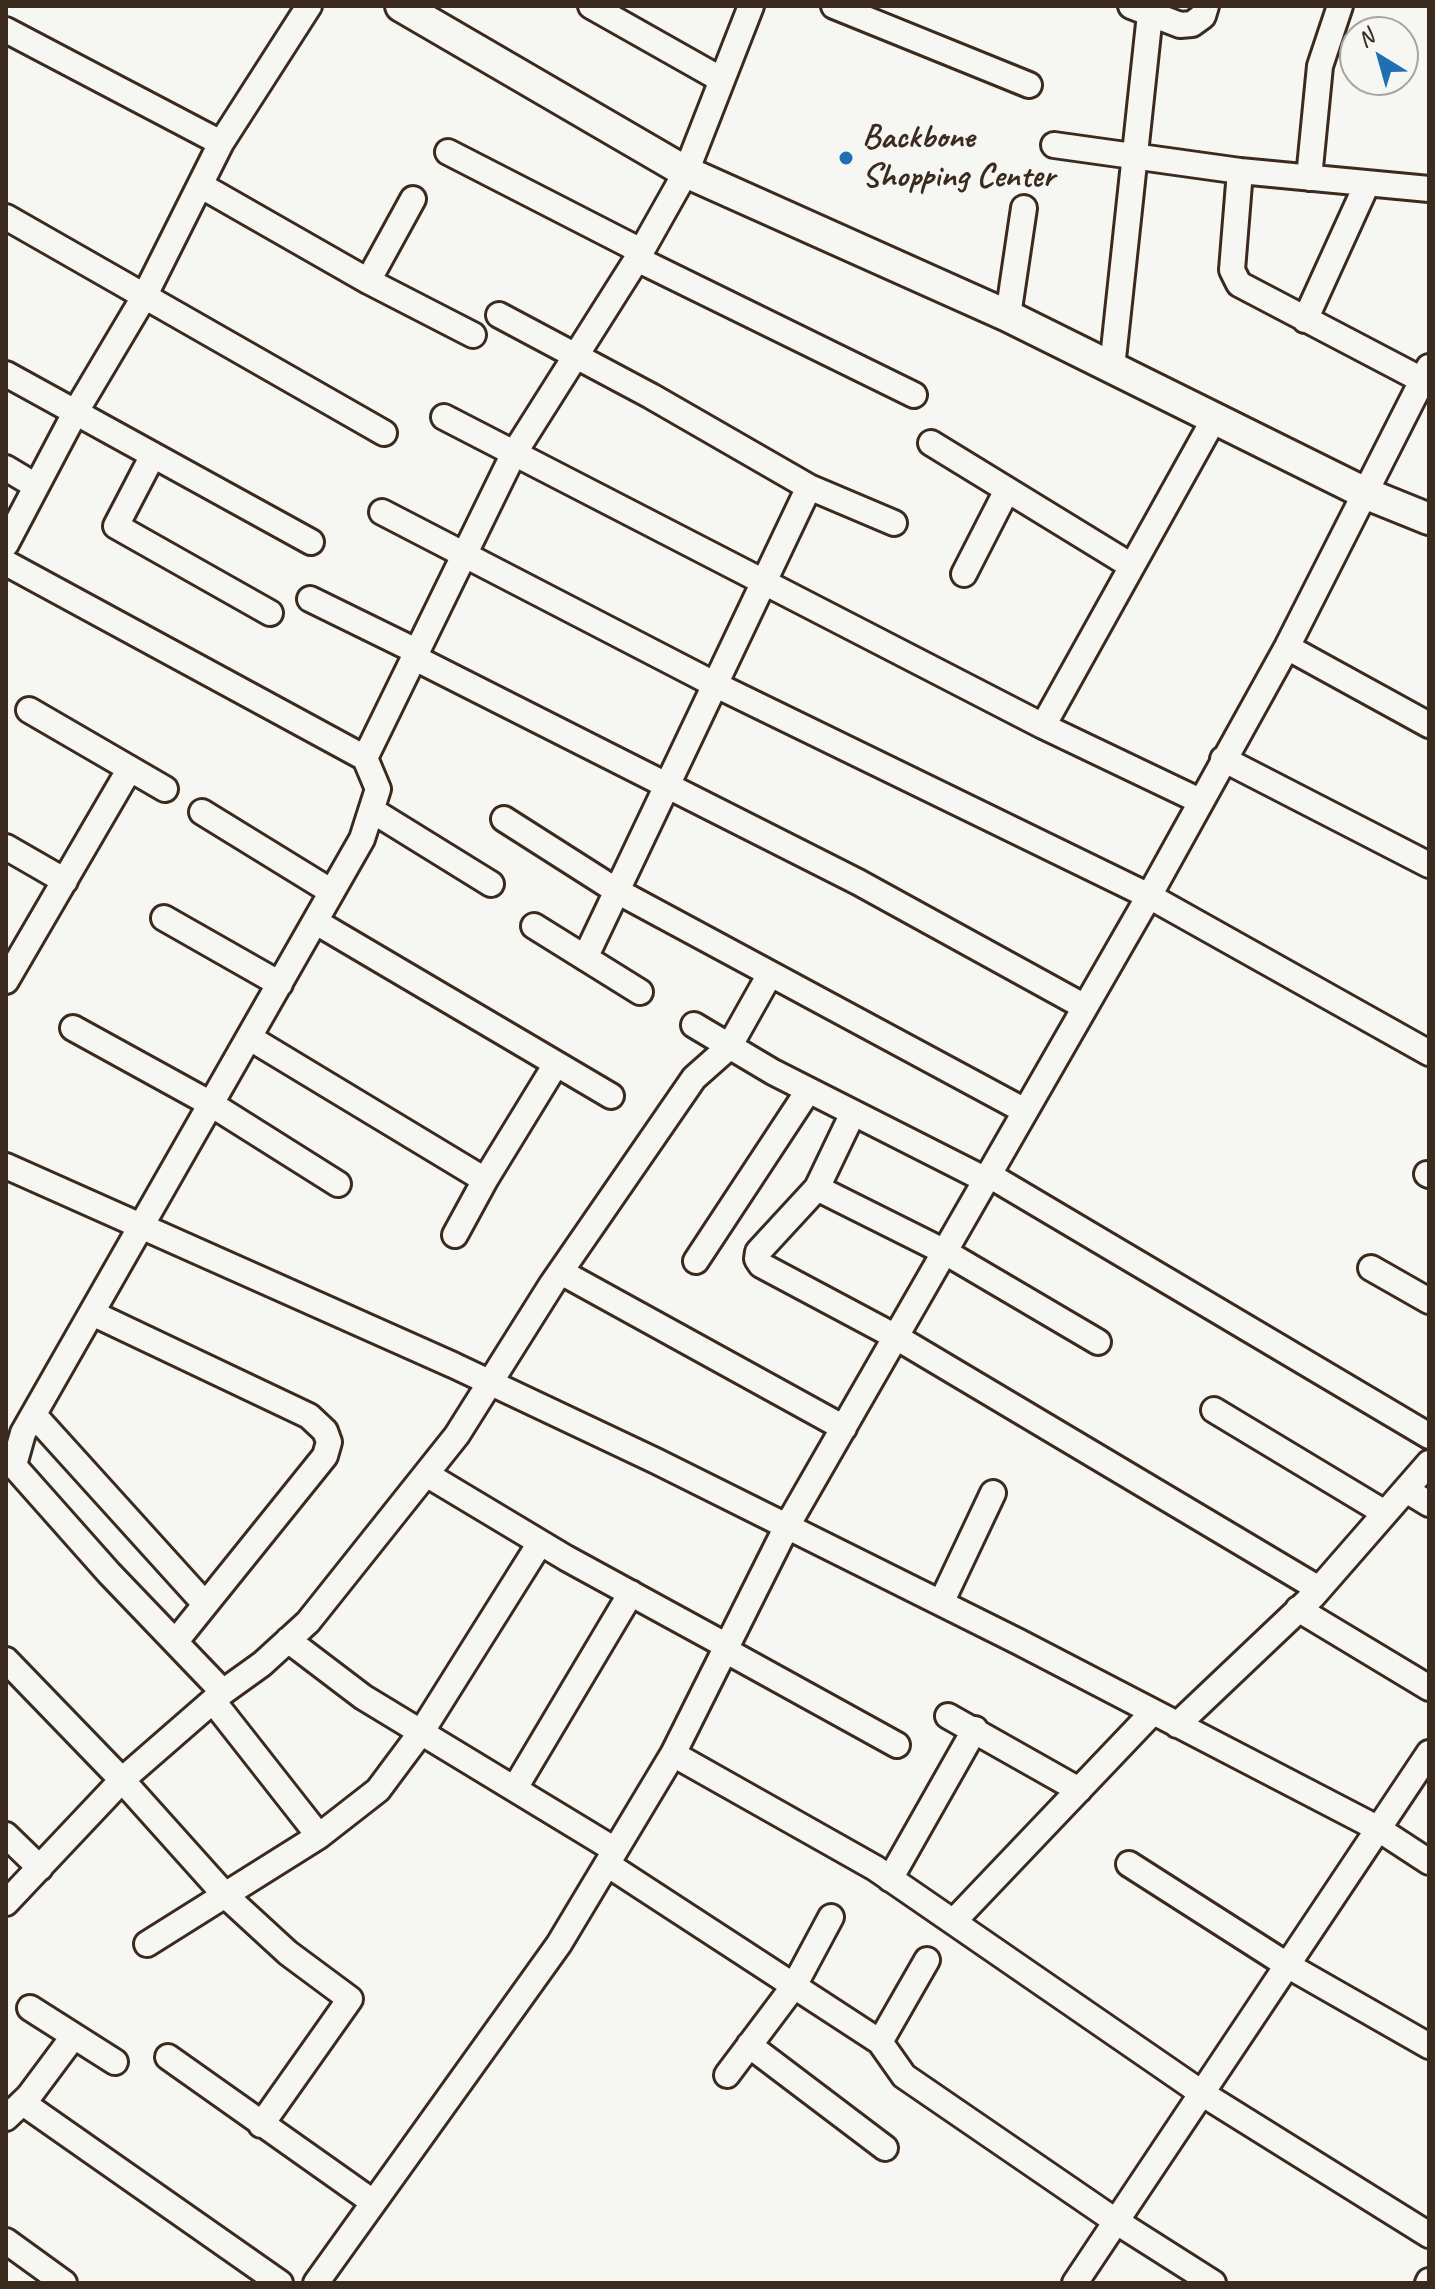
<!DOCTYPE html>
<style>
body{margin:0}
#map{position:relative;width:1435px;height:2289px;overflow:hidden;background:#f6f6f2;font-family:Caveat,sans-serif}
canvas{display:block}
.frame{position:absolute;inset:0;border:8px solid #3b2a1e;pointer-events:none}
.north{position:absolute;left:1339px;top:16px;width:80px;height:80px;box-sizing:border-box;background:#f6f6f2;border:2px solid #aba49d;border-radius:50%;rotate:323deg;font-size:22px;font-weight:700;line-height:32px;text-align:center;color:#3b2a1e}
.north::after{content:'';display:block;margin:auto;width:28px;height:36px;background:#1f6fb2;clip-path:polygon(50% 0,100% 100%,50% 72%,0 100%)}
</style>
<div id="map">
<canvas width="1435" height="2289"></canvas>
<div class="frame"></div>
<div class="north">N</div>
</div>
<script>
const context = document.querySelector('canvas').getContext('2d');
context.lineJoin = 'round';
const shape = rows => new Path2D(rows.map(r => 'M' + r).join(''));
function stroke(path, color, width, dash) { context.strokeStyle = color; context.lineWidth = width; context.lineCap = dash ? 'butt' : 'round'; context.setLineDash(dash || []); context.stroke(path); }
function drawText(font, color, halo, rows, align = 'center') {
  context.font = font + ' Caveat,sans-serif'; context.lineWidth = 7; context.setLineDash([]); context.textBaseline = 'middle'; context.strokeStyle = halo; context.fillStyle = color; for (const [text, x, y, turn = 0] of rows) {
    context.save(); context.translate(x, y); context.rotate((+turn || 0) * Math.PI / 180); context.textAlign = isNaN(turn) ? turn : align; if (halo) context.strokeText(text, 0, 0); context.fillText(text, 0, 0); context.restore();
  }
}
const minor = shape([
 [591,6,722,80],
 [834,6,1029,85],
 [1131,6,1180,25,1192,24,1203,16,1206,6],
 [6,30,221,143],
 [1054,145,1240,171,1429,189],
 [448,152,641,251],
 [1240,171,1232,270,1239,284,1422,380],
 [1309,178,1320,66,1340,6],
 [200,185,368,281,473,335],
 [6,217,384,433],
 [637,259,914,395],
 [368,281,413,199],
 [499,315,651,396,809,487,894,523],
 [1008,316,1024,208],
 [1305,320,1367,184],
 [1112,368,1150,14],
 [6,374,311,542],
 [444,417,1043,726,1200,801],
 [931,443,1130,565],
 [153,455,116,526,270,613],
 [6,468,36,486],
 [382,512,714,684,1149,896,1429,1053],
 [6,544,75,413,144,297,221,143,309,6],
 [6,563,365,758,378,789,362,839,23,1433,14,1465],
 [964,574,1007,490],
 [310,599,416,651],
 [1287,647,1429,725],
 [413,657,858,882,1085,1007],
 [29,710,165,789],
 [1043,726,1214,419],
 [365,758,513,455,637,259,686,172,751,6],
 [1223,759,1429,865],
 [373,811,491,884],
 [202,812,332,892],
 [504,819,617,891,1025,1111],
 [6,847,65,881],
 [164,918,280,984],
 [316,922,611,1096],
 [534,926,640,992],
 [585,958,809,487],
 [6,981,129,770],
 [694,1025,773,1072,986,1180],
 [73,1028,211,1104,338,1184],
 [250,1038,485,1180,556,1064],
 [853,1113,817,1188,758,1252,757,1259,761,1265,896,1337,1319,1589],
 [6,1166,453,1365,656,1461,1019,1642,1377,1828,1429,1862],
 [1427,1174,1429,1175],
 [989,1175,1429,1436],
 [817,1188,945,1252,1098,1342],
 [455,1235,485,1180],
 [696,1261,808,1091],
 [1371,1268,1429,1301],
 [561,1272,844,1428],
 [92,1313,309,1416,325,1431,329,1442,325,1456,176,1641],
 [1214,1410,1385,1513],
 [34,1415,205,1604],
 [6,1457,109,1573,223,1692],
 [426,1474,566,1558,727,1646],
 [1406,1490,1429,1504],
 [941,1603,993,1493],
 [1298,1609,1429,1688],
 [288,1640,363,1697,615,1850],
 [725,1650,897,1745],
 [6,1660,122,1780,226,1896,288,1953,350,1999,261,2125],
 [213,1701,319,1836],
 [948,1716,1079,1790],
 [1177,1725,1313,1596,1429,1463],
 [673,1754,875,1868,1203,2094,1429,2235],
 [515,1788,631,1593],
 [6,1835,40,1868],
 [607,1864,880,2042,904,2076,1117,2222,1213,2283],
 [1129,1864,1287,1965,1429,2046],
 [890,1879,975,1729],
 [6,1903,122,1780,223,1692,262,1664,308,1622,457,1435,552,1284,694,1078,729,1047,770,974],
 [954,1921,1153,1712],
 [147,1944,319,1836,378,1790,422,1731,540,1543],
 [30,2008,115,2062],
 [880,2042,927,1960],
 [749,2045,885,2148],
 [168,2057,373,2202],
 [727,2075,794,1986,831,1917],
 [23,2103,280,2283],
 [6,2118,29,2096,73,2037],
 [6,2241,64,2283],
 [316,2283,559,1944,673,1754,787,1526,1149,896,1287,647,1429,367],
 [1075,2283,1429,1753],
 [1428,2283,1429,2281]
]);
const major = shape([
 [401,6,686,172,1008,316,1367,494,1429,519]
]);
stroke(minor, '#3b2a1e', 30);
stroke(major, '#3b2a1e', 36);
stroke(minor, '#f6f6f2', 24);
stroke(major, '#f6f6f2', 30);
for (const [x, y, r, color] of [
 [846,158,8,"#1f6fb2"]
]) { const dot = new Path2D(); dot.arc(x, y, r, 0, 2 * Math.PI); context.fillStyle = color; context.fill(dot); stroke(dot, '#f6f6f2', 3); }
drawText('bold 34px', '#3b2a1e', '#f6f6f2', [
 ["Backbone",862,138],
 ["Shopping Center",862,177]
], 'left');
</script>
